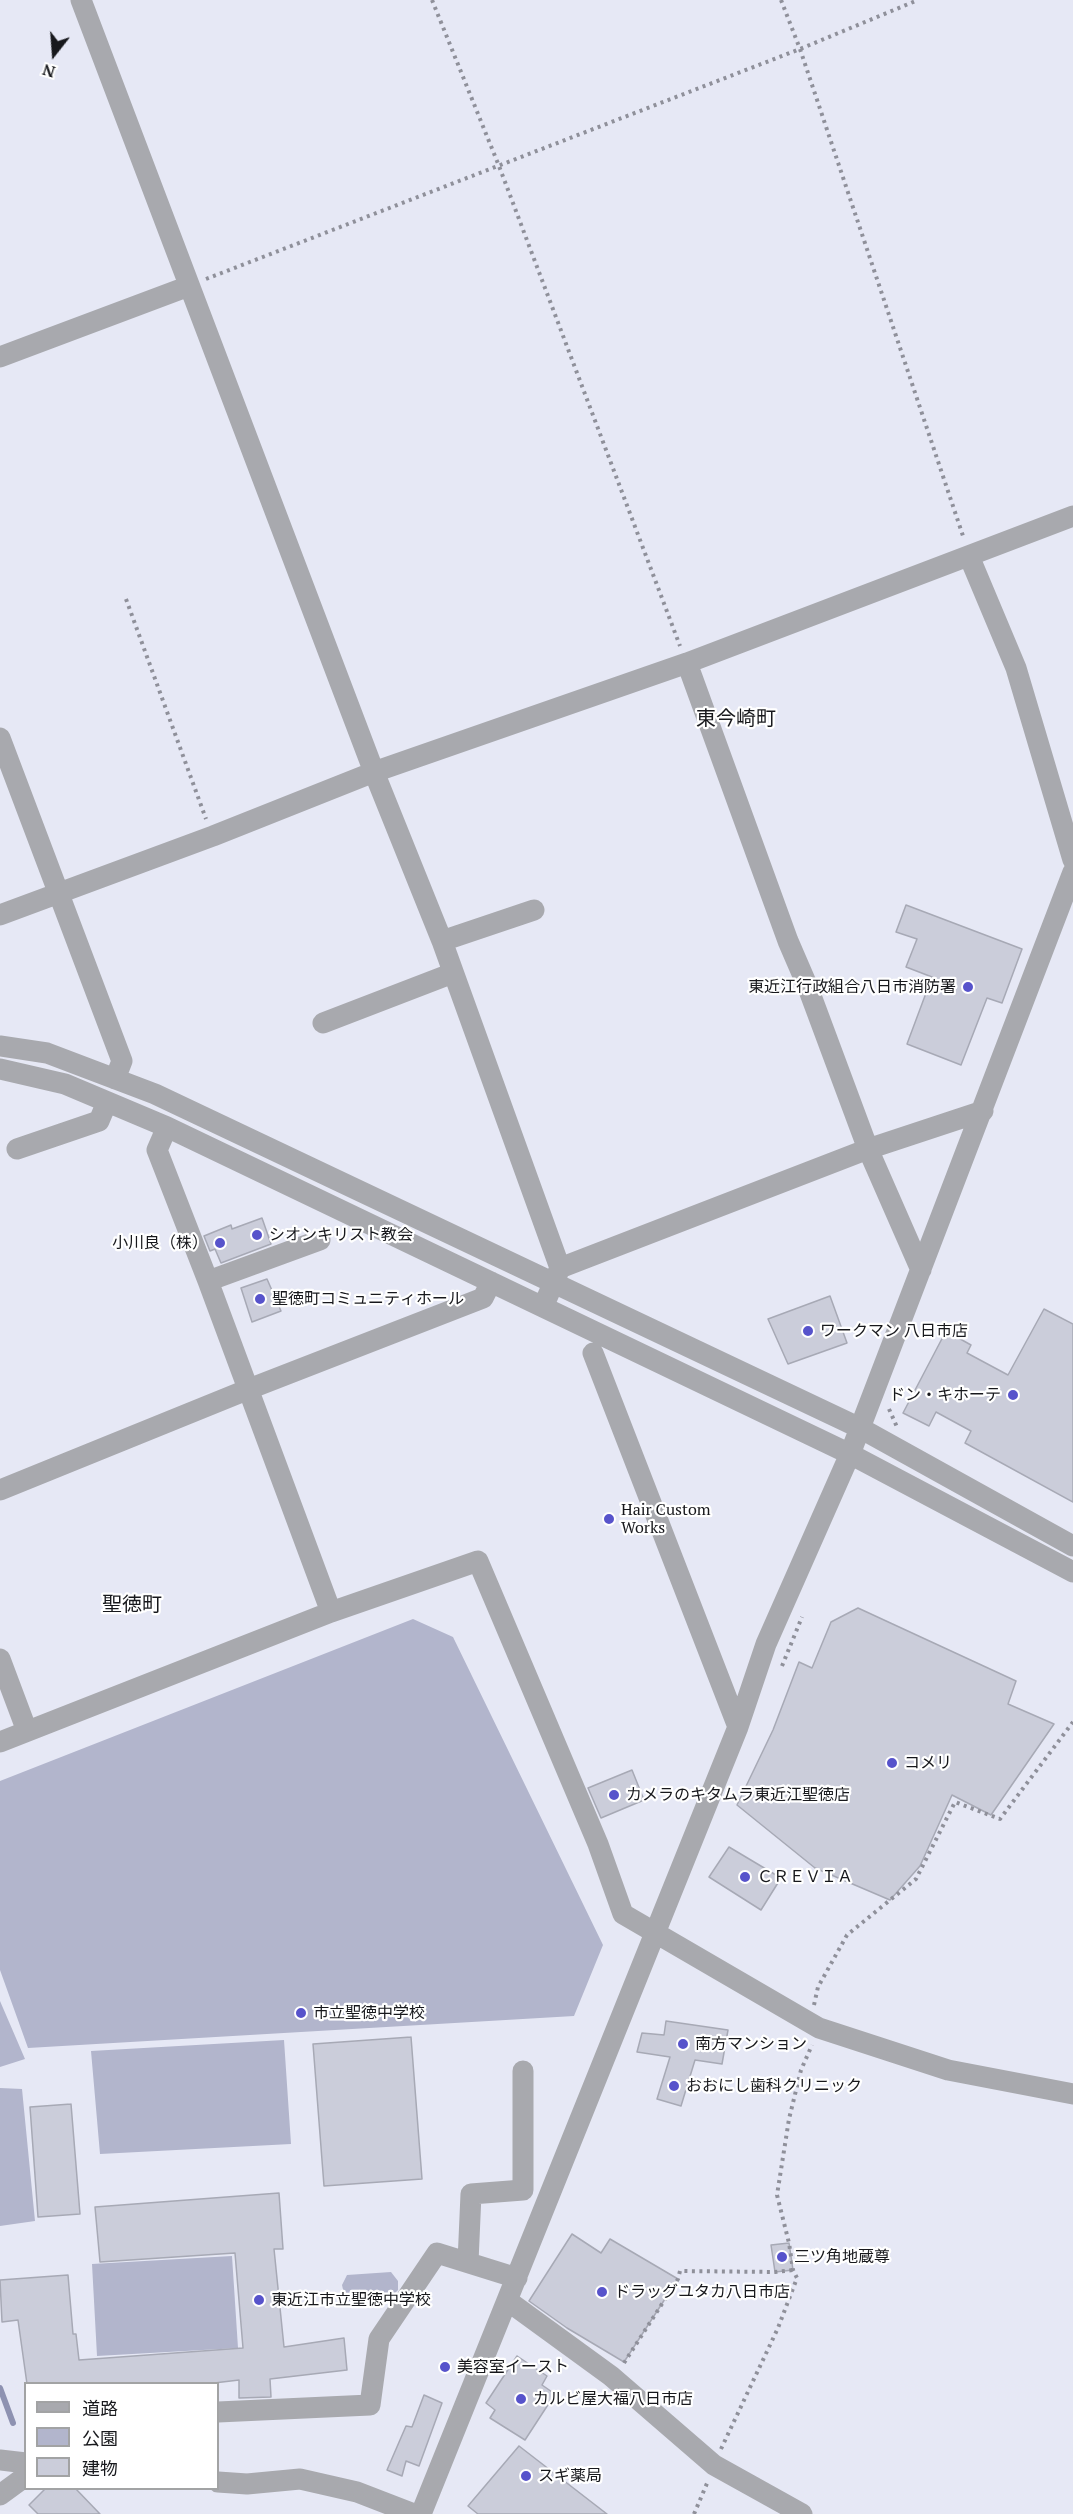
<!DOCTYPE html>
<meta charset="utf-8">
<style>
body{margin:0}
#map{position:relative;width:1073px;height:2514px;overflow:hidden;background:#e6e8f5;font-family:"PT Serif","Noto Sans JP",serif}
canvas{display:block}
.legend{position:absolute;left:24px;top:2382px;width:195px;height:108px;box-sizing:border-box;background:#fff;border:2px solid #a2a3a4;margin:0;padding:8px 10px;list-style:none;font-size:18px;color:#17181c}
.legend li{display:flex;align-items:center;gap:12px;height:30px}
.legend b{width:30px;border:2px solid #a2a3a4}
.north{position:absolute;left:24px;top:24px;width:60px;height:60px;-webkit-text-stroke:4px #fff;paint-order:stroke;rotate:197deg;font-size:16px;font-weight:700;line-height:24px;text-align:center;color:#17181c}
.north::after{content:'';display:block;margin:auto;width:21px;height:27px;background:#17181c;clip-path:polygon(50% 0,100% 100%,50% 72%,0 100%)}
</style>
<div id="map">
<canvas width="1073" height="2514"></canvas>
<ul class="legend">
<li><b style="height:8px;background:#a8a9ae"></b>道路</li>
<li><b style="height:16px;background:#b2b5cc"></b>公園</li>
<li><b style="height:16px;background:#cbcdda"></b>建物</li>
</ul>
<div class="north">N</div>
</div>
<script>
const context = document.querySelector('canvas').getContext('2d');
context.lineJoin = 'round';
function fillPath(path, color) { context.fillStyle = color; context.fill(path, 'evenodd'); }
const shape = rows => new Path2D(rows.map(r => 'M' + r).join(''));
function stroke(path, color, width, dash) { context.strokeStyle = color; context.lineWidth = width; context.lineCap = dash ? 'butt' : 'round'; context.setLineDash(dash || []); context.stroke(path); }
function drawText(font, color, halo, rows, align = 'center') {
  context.font = font + ' "PT Serif","Noto Sans JP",serif'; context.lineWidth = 4.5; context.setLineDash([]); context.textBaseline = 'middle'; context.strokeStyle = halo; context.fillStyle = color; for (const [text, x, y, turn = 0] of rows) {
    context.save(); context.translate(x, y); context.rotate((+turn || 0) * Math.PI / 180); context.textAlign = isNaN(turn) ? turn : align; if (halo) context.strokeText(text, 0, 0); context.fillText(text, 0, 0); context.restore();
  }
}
fillPath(shape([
 [413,1619,453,1637,603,1945,574,2016,28,2048,0,1970,0,1781],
 [0,2001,25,2059,0,2067],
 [284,2040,291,2144,100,2154,91,2051],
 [0,2088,22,2089,35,2221,0,2226],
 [232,2256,238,2348,97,2356,92,2264],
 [391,2272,398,2281,398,2290,391,2297,349,2301,344,2294,342,2285,347,2275]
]), '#b2b5cc');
stroke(shape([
 [0,2388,13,2423]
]), '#8e92b1', 6);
const building = shape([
 [906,905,1022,949,1002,1003,987,998,961,1065,907,1044,932,977,906,967,917,939,896,932,906,905],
 [262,1218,271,1244,221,1263,215,1249,210,1251,204,1236,231,1225,232,1229,262,1218],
 [267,1279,281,1311,252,1322,241,1288,267,1279],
 [830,1296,847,1343,788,1364,768,1319,830,1296],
 [1044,1309,1073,1324,1073,1502,965,1443,971,1431,936,1412,929,1426,903,1413,946,1331,971,1345,967,1353,1008,1375,1044,1309],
 [858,1608,1016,1681,1008,1704,1054,1724,991,1815,952,1795,920,1866,890,1900,815,1868,737,1805,773,1730,799,1662,812,1668,831,1622,858,1608],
 [632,1770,644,1800,601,1818,588,1788,632,1770],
 [729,1847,781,1878,761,1910,709,1877,729,1847],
 [666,2021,728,2030,722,2064,695,2060,681,2106,657,2099,670,2057,637,2052,642,2033,664,2035,666,2021],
 [411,2037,422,2179,324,2186,313,2044,411,2037],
 [71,2104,80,2214,38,2217,30,2107,71,2104],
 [279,2193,283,2249,274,2249,284,2347,344,2338,347,2370,270,2379,271,2397,239,2398,239,2380,206,2384,27,2384,18,2320,2,2322,0,2280,68,2275,73,2334,76,2334,79,2360,243,2348,235,2253,100,2262,95,2207,279,2193],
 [572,2234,601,2253,610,2239,678,2279,624,2362,567,2328,529,2301,572,2234],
 [789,2243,793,2270,775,2272,771,2245,789,2243],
 [517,2356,547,2376,542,2385,555,2394,525,2440,490,2418,495,2410,486,2403,517,2356],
 [424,2395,442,2403,419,2466,406,2461,402,2476,387,2470,406,2426,412,2427,424,2395],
 [519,2446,607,2514,478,2514,468,2506,519,2446],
 [46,2488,75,2488,100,2514,38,2514,29,2505,46,2488]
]);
fillPath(building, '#cbcdda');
stroke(building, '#a7a9b5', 1.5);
stroke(shape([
 [432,0,499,166,680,646],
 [781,0,800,49,964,539],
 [206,279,800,49,918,0],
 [126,599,206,819],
 [889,1409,897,1427],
 [782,1666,802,1617],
 [814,2005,818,1987,847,1935,916,1879,955,1802,1000,1819,1073,1722],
 [624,2363,678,2279,680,2271,775,2272,793,2270],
 [721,2449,778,2328,797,2278,793,2270,789,2243,777,2195,789,2119,801,2070,812,2045],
 [694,2514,708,2481]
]), '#8f909a', 4, [3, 4.5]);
stroke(shape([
 [81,0,374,772,442,941,560,1268,543,1307],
 [0,357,189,286],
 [969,556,1016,668,1073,860],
 [687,663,788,941,807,985,868,1149,921,1270],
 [0,738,122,1061,115,1079],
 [0,915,213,836,374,772,687,663,1073,516],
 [442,941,534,910],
 [323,1023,453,973],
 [0,1046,47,1053,155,1094,860,1428,1073,1546],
 [0,1069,65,1084,167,1127,850,1454,1073,1572],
 [167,1127,157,1150,208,1281,331,1612],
 [17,1149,99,1121,107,1102],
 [560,1268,868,1149,983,1111],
 [208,1281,320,1240],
 [593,1353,738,1727],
 [0,1490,249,1389,483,1298,491,1282],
 [0,1659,27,1731],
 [0,1742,331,1612,478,1561,598,1844,623,1914,819,2028,948,2070,1073,2094],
 [468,2262,471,2194,523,2190,523,2071],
 [508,2301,611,2376,714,2465,802,2514],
 [218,2412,370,2405,379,2339,437,2253,517,2278],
 [0,2460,26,2463],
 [218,2482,247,2484,300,2479,357,2492,414,2514],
 [0,2495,26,2476],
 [421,2514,738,1727,766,1644,850,1454,1073,872]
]), '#a8a9ae', 21);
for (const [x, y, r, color] of [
 [968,987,6,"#5753cb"],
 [257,1235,6,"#5753cb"],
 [220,1243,6,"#5753cb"],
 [260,1299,6,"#5753cb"],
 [808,1331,6,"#5753cb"],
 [1013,1395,6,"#5753cb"],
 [609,1519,6,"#5753cb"],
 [892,1763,6,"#5753cb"],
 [614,1795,6,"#5753cb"],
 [745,1877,6,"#5753cb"],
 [301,2013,6,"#5753cb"],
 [683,2044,6,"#5753cb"],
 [674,2086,6,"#5753cb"],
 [782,2257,6,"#5753cb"],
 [602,2292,6,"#5753cb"],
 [259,2300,6,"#5753cb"],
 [445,2367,6,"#5753cb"],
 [521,2399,6,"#5753cb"],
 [526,2476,6,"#5753cb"]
]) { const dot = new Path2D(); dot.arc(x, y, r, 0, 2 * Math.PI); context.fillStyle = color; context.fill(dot); stroke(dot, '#fff', 2); }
drawText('16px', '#17181c', '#fff', [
 ["東近江行政組合八日市消防署",956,987,"right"],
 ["シオンキリスト教会",269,1235],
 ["小川良（株）",208,1243,"right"],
 ["聖徳町コミュニティホール",272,1299],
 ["ワークマン 八日市店",820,1331],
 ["ドン・キホーテ",1001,1395,"right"],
 ["Hair Custom",621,1510],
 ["Works",621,1528],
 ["コメリ",904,1763],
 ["カメラのキタムラ東近江聖徳店",626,1795],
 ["ＣＲＥＶＩＡ",757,1877],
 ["市立聖徳中学校",313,2013],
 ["南方マンション",695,2044],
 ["おおにし歯科クリニック",686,2086],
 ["三ツ角地蔵尊",794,2257],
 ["ドラッグユタカ八日市店",614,2292],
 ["東近江市立聖徳中学校",271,2300],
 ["美容室イースト",457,2367],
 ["カルビ屋大福八日市店",533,2399],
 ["スギ薬局",538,2476]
], 'left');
drawText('20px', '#17181c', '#fff', [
 ["東今崎町",736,719],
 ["聖徳町",132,1605]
]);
</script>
